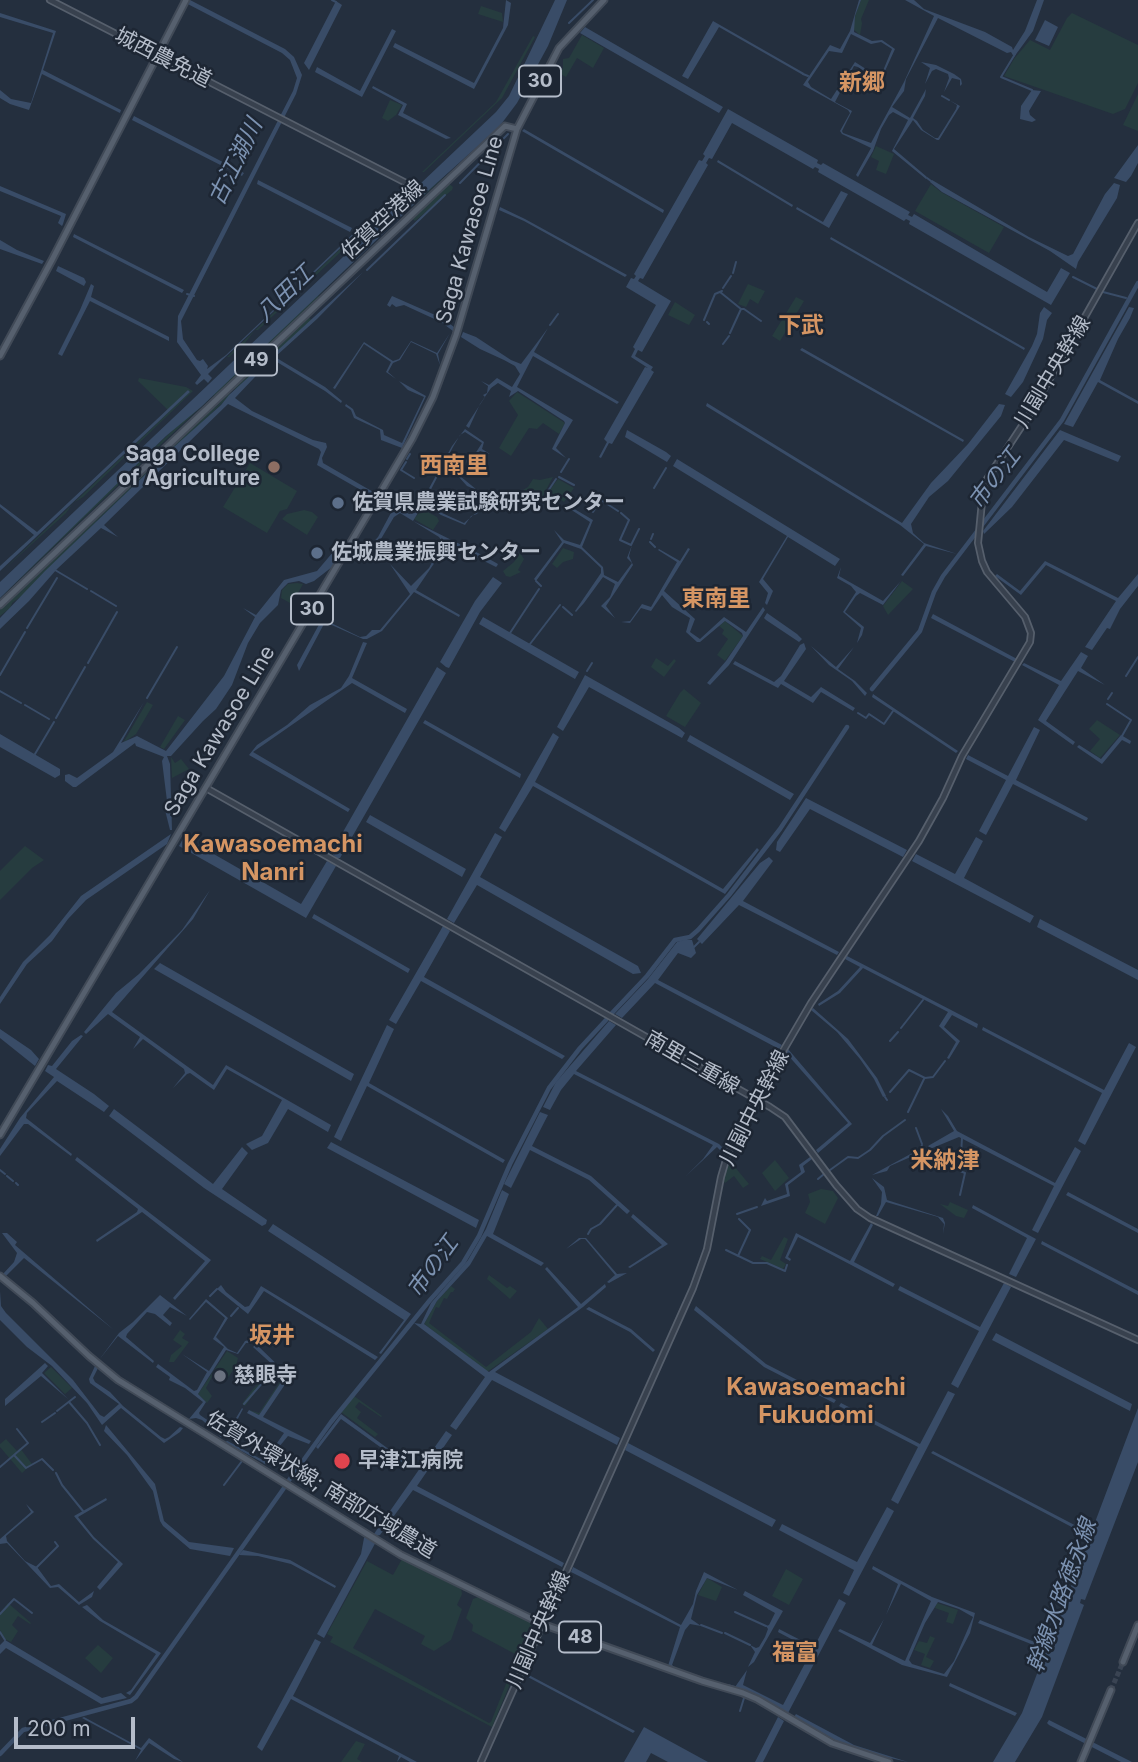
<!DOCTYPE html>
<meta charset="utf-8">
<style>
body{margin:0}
#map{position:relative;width:1138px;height:1762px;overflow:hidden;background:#242f3e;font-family:Inter,sans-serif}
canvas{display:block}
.scale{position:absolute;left:14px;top:1717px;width:121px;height:32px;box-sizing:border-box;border:4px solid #b4bcc9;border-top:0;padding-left:9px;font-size:21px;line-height:24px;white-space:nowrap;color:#b4bcc9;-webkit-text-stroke:5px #1d2633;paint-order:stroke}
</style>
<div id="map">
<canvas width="1138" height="1762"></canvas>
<div class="scale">200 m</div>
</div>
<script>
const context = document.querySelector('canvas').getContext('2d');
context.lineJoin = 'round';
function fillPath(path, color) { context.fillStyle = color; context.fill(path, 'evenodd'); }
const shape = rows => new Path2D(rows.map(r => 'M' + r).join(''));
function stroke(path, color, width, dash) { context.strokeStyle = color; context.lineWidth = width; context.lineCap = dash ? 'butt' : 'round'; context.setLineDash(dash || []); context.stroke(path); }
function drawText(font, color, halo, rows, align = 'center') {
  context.font = font + ' Inter,"Noto Sans JP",sans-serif'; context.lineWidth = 5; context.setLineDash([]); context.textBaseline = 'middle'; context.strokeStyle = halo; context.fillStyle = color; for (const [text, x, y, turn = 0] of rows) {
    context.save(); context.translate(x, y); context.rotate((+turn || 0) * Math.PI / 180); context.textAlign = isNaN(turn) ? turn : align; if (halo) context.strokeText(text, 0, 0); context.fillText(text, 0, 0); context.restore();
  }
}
fillPath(shape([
 [861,0,869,0,861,19,862,23,860,35,853,29,855,16],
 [481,6,502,13,503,22,478,14],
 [1072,13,1138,45,1138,83,1125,109,1113,114,1004,76,1014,59,1030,40,1050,50,1067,18],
 [582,35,604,48,593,68,577,58,566,77,555,71,563,69,563,59,569,58],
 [533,36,535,37,502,98,424,172,422,172,496,102],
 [1138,94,1138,131,1123,125],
 [390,100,402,105,396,115,388,121,382,118],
 [876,146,894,154,886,174,876,170,879,161,871,157],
 [453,170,403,214,318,296,320,298,216,397,214,395,156,449,0,598,0,595,398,215],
 [448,183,453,187,452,190,415,221,410,217,425,206],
 [931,184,941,192,1004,227,989,253,915,211],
 [403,189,399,196,347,246,258,330,255,330,245,343,229,357,227,357],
 [748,284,765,291,758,304,750,299,746,307,738,304],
 [796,297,804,301,780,341,772,336],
 [675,302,695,315,689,325,668,315],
 [307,315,312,321,235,390,232,387],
 [139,378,186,387,193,391,83,497,73,503,66,513,0,573,190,392,188,390,168,410,138,381],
 [517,392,565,423,559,434,543,423,537,429,529,428,511,456,499,448,518,415,509,401],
 [227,393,232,394,102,516,23,595,12,603,13,601,10,608,0,616,0,609,21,591,25,584,192,425,218,405],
 [202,408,203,410,87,519,86,518],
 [250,463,297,491,287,509,280,511,267,533,223,507],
 [553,477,540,501,523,490,528,487,533,479,540,480],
 [558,479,574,488,564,502,549,491],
 [422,509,437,517,439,521,433,530,414,519],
 [304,510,312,512,318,517,307,535,282,519,287,514],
 [563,548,574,552,573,559,563,562,557,568,552,564],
 [520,553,524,559,518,570,521,572,510,577,506,576,503,571,514,562],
 [902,581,913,589,888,615,883,606],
 [297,583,303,584,292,604,281,598,282,590,288,584],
 [725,621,743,636,725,661,717,655,728,639,722,634,724,630,719,626],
 [656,658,668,666,674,659,676,661,664,677,651,667],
 [684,689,701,703,685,727,666,716,680,693],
 [147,702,153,705,136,734,123,743],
 [178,716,185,720,164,749,160,747],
 [1097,720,1120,735,1100,758,1090,751,1100,739,1089,729],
 [171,757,175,763,181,759,189,769,172,778],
 [25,846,44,860,32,868,0,900,0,871],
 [729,1160,749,1184,743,1188,734,1176,725,1183,723,1181],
 [775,1160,789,1178,775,1191,762,1173],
 [821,1189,833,1191,838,1198,825,1224,805,1213,810,1202,808,1194],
 [950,1202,968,1210,964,1218,956,1216,940,1204,948,1206],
 [784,1237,788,1239,780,1260,786,1264,783,1269,760,1259,762,1256,771,1260],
 [489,1275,507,1288,510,1286,517,1291,510,1299,487,1279],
 [451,1286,455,1289,453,1292,451,1292,447,1299,444,1298,439,1308,436,1307,429,1323,486,1367,531,1332,539,1318,548,1329,487,1372,424,1324,437,1301],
 [180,1330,185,1334,182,1338,189,1342,174,1362,169,1362,171,1355,182,1346,173,1340],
 [227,1351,238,1358,236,1366,227,1379,215,1371,206,1388,212,1396,207,1403,198,1394],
 [270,1364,285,1376,259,1415,249,1410,259,1413,283,1377,273,1368,245,1406,242,1404,253,1389,261,1381],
 [51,1367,72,1388,65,1394,44,1373],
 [354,1396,382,1416,381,1417,359,1402,355,1407,361,1412,357,1418,378,1434,375,1437,341,1412],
 [6,1439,17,1451,20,1448,32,1464,22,1473,0,1447,0,1444],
 [402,1559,461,1589,462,1594,457,1605,462,1609,451,1640,434,1651,421,1644,425,1636,375,1609,353,1648,489,1723,491,1722,508,1679,510,1684,492,1727,330,1642,333,1637,327,1634,367,1561,393,1575],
 [786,1569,803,1579,789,1605,772,1596],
 [707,1578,722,1587,716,1601,698,1595],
 [478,1597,533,1623,524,1642,528,1645,517,1669,512,1671,512,1667,517,1655,472,1631,473,1625,466,1618,473,1599],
 [8,1603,31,1623,30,1624,18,1616,12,1625,18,1631,11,1642,5,1639,0,1630,0,1613],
 [937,1603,958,1610,953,1624,946,1622,949,1613,935,1608],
 [930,1636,935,1638,926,1657,934,1661,930,1668,921,1665,925,1654,914,1650,919,1641,927,1643],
 [98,1645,113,1658,101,1673,85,1658],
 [356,1741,365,1744,357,1759,362,1762,341,1762]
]), '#263c3f');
fillPath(shape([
 [180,0,190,0,285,49,294,57,302,75,296,94,181,321,183,339,197,360,200,361,203,359,208,366,207,369,226,355,402,187,403,189,220,362,208,374,212,378,208,383,204,379,197,385,195,383,201,375,177,342,178,316,293,91,297,78,290,60,282,53],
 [506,0,511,3,508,25,474,89,393,47,395,43,474,83,503,28],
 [555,0,567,0,548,46,517,103,499,127,429,190,201,407,166,436,0,598,0,582,496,112,509,96],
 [859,0,861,0,855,16,854,32,872,41,882,40,895,49,880,82,858,67,854,66,835,102,852,111,842,131,843,133,871,143,904,82,934,16,905,0,914,0,924,9,985,32,1012,47,1013,50,1025,31,1037,0,1044,0,1033,31,1014,57,1011,52,1007,53,938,18,906,79,904,91,892,107,910,118,926,89,925,96,913,118,917,121,923,130,935,138,938,138,956,109,957,105,949,100,960,106,939,140,937,140,921,130,913,120,894,149,927,177,926,179,892,151,908,120,893,112,889,115,881,129,873,151,858,177,856,175,871,148,842,134,840,131,850,113,848,110,803,85,830,45,840,49,850,31],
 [851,34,871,44,881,42,892,49,880,78,855,62,831,99,811,87,808,82,829,51,842,53],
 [336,1,342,5,309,70,304,63],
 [0,13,56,31,43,70,121,110,120,113,42,74,29,110,10,104,0,98,0,90,11,99,31,103,53,33,0,17],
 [1045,20,1058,27,1049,46,1035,40],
 [713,21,804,73,803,75,719,27,688,79,682,76],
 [585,27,723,107,719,113,580,33],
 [392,29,396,31,362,97,315,72,317,67,360,91],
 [921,62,936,65,954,74,961,79,962,84,960,86,960,80,952,78,944,92,949,78,948,74,936,69,932,71,925,84,930,68],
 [373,86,407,104,403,113,451,138,446,139,398,115,403,105,372,88],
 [1032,90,1041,91,1029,111,1030,115,1036,120,1032,122,1020,119,1021,106],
 [728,109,818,160,817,163,821,165,823,163,910,212,908,215,912,217,914,214,1047,292,1061,268,1070,273,1051,305,909,224,910,221,906,219,904,221,818,172,819,169,815,167,813,169,732,123,712,159,709,158,706,163,708,165,643,279,640,278,638,281,671,301,642,352,638,350,635,356,653,367,651,370,654,372,612,444,609,443,601,458,599,457,607,442,604,439,645,367,648,368,631,357,635,349,633,347,656,305,626,287,631,278,634,279,636,276,634,274,699,160,702,161,705,156,703,154],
 [134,116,244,173,242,176,132,120],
 [524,129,664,210,663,213,522,131],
 [1138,145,1138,163,1131,176,1126,182,1114,178],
 [718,160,793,205,792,207,717,162],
 [258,180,352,228,350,232,257,184],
 [932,180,1029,237,1068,256,1073,254,1105,194,1114,183,1120,185,1117,198,1078,262,1076,269,1050,251,942,192,930,182],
 [0,186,66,214,63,224,62,226,58,223,61,216,0,191],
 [841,191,848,194,829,228,796,209,797,207,823,222],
 [500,207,525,219,627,275,625,277,524,221,499,210],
 [74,234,184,290,182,293,73,237],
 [831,237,1025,348,1024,350,830,239],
 [0,240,17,250,44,261,42,264,0,249],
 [58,266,84,278,86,282,84,286,56,271],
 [363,272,317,319,275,357,325,387,342,401,341,403,325,391,272,359,235,398,252,411,313,440,326,443,327,447,322,458,323,463,375,493,373,497,317,465,321,452,319,449,228,404,104,525,118,537,101,528,57,569,29,601,0,629,0,618,45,571,175,446,221,405,229,395],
 [91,284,94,286,91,297,169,337,169,341,90,301,62,356,58,354,80,310],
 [392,296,442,318,454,327,453,331,441,322,404,305,396,307,392,304,390,307,387,305],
 [1044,307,1052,313,1047,320,1043,339,1023,382,1011,397,1005,394,1032,346,1037,334,1040,313],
 [1129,307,1134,308,1130,318,1118,339,1100,380,1138,401,1138,404,1098,382,1073,427,1064,424],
 [548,328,534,352,619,402,617,404,533,356,517,387,573,420,556,448,566,458,552,449,565,423,564,421,518,391,509,397,511,391,498,383,491,388,480,404,469,428,466,426,485,397,483,395,487,393,488,386,481,381,489,385,497,378,512,387,520,374,515,366,504,360,480,349,461,337,463,332,476,337,511,360,521,364],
 [450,333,438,354,440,365,436,354,411,342,400,360,393,363,388,372,396,379,386,372,391,362,364,344,335,389,333,388,364,342,393,361,399,359,411,341,437,353],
 [802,348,964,440,963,442,800,350],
 [399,381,426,396,402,448,381,440,380,430,354,418,351,410,345,406,346,404,353,409,356,416,383,430,384,435,402,443,424,397,408,390],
 [188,390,190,392,0,571,0,566,34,535,0,507,0,504,37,532],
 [707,403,902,523,931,483,968,444,999,404,1005,405,1001,416,948,481,929,497,911,524,913,533,924,543,957,554,926,546,903,576,901,575,924,544,900,525,706,406],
 [465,429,484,442,482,449,490,454,480,451,468,460,460,476,499,508,489,502,485,502,477,514,471,516,465,525,441,515,424,503,423,506,420,505,452,446],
 [465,432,482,443,473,457,467,458,458,476,467,486,474,489,485,500,477,512,464,523,442,513,425,501,453,447,460,435],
 [627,430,666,452,671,456,667,462,625,437],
 [1060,430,1121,456,1118,462,1064,440,1012,507,984,534,983,531],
 [677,459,840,559,835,566,788,537,763,579,773,591,767,605,765,603,768,593,759,582,787,536,673,466],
 [385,499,409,514,415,513,419,506,421,508,413,521,482,555,498,564,497,566,496,567,448,543,416,590,460,615,459,617,414,592,382,631,367,639,363,639,325,622,299,671,297,665,322,619,325,609,323,619,360,637,366,636,372,630,380,630,410,594,390,564,411,586,429,568,440,547,441,540,439,537,400,513,394,517,375,549,365,553,354,548,368,548,378,537,393,509,382,502],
 [571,507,593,520,582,547,603,567,604,575,618,582,632,563,627,558,632,545,629,556,633,565,606,606,615,618,601,606,610,597,615,584,603,577,584,603,576,612,575,611,601,573,601,568,581,549,564,543,536,581,534,579,562,542,554,530,564,540,580,545,590,522,570,509],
 [344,539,348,541,332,567,314,581,306,584,299,581,288,583,281,590,278,605,260,623,248,643,232,685,216,709,203,721,171,756,167,756,170,764,172,830,170,830,165,810,167,801,162,761,164,757,136,746,135,743,76,787,73,787,65,781,65,775,69,774,77,778,113,752,144,702,121,743,137,736,166,751,224,676,255,617,243,608,256,615,284,580,317,571],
 [688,548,690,549,664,591,695,619,690,632,700,639,724,617,746,632,763,607,765,610,729,665,710,685,707,683,726,661,743,636,742,633,725,621,700,642,697,642,686,632,690,618,672,607,662,595,651,611,641,608,630,623,621,622,630,621,642,604,651,607,677,562,658,550,659,549,680,561],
 [1045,561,1118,598,1138,574,1138,586,1120,609,1110,629,1107,628,1092,650,1085,647,1116,601,1046,565,1021,595,995,576,997,574,1020,591],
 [841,567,839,576,883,601,901,581,883,605,860,593,856,596,845,612,864,627,862,635,857,643,861,628,843,612,856,592,851,586,837,578],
 [493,577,502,583,480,612,449,668,446,667,440,662,475,601],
 [767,613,797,634,802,639,799,642,766,620,764,618],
 [933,614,1017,659,1015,662,931,618],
 [483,617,579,672,575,679,479,624],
 [363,642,367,643,352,678,407,709,405,713,352,683,253,752,350,809,348,812,249,755,257,745,287,725,310,705,341,688,349,676],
 [804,643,806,649,784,681,811,697,821,687,855,708,853,711,821,692,813,703,781,684,778,688,733,664,735,661,774,682,781,676,800,645],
 [811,646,836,667,854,647,838,669,855,681,867,693,865,696,852,681,829,665],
 [1081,652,1088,656,1081,668,1105,685,1078,671,1046,721,1075,742,1073,745,1038,720,1059,685,1022,665,1024,663,1061,681],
 [437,667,446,673,340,858,337,858,331,853],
 [585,675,679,728,685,733,682,738,589,687,563,731,557,727],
 [873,694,907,717,958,751,956,753,872,697],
 [425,720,521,774,520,778,423,723],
 [1034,727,1040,730,1016,780,1088,818,1087,820,1086,821,1013,784,986,835,979,831,1006,780,966,759,968,755,1008,776],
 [553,733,559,737,535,782,723,889,757,848,759,850,725,894,533,786,505,832,499,828],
 [0,734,60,769,60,775,55,778,0,747],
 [690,735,794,794,790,800,687,741],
 [1121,735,1131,741,1130,744,1122,740,1102,764,1077,747,1079,745,1101,759],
 [806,798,907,850,903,857,810,809,780,852,776,850,777,842],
 [370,815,466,869,462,877,366,822],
 [495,833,502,837,480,877,638,966,641,973,633,974,477,885,454,923,447,919],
 [171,834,167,844,86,900,68,919,52,941,27,964,0,1004,0,997,23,962,50,935,81,896],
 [184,837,301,904,327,861,336,866,306,918,179,846],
 [976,837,983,841,964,878,1034,916,1030,923,912,861,916,854,955,874],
 [769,857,773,861,743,901,839,952,837,955,739,905,702,944,697,939,760,863],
 [210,890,193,919,112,1012,213,1085,226,1065,331,1125,328,1132,288,1109,268,1143,252,1150,246,1144,262,1136,282,1100,227,1069,214,1090,190,1073,187,1074,173,1088,185,1073,184,1069,143,1039,133,1049,140,1037,108,1014,86,1034,84,1032,116,993,139,974,182,930],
 [314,914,410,969,408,973,312,918],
 [1040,919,1138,970,1138,980,1037,927],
 [443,926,450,931,424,977,565,1056,562,1059,421,981,396,1024,389,1020],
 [683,940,692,940,696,953,691,958,678,953,658,980,782,1045,779,1049,655,983,622,1018,615,1014,648,979,677,942],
 [847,956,978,1024,977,1028,952,1015,944,1027,960,1041,949,1059,947,1058,956,1042,939,1026,948,1012,863,968,840,993,819,1006,818,1004,838,991,860,967,845,959],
 [160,963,354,1074,351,1081,154,969],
 [813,1008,848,1039,877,1078,886,1096,883,1097,874,1079,860,1059,837,1032,811,1010],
 [609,1021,616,1025,576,1071,719,1144,726,1151,724,1154,717,1147,686,1176,703,1159,713,1145,574,1074,561,1090,550,1110,543,1107,556,1082],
 [387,1025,394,1029,369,1083,505,1160,503,1163,367,1086,341,1141,334,1137],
 [983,1027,1104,1090,1129,1043,1136,1047,1085,1145,1078,1141,1102,1093,982,1030],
 [0,1029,31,1050,39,1059,35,1066,0,1038],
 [81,1035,83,1036,56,1069,94,1094,109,1106,104,1112,57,1081,27,1113,26,1118,72,1154,71,1156,28,1124,24,1124,0,1156,0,1149,20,1118,54,1077,45,1071,48,1065,52,1066,72,1041],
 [788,1049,852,1124,818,1153,816,1150,848,1123,786,1053],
 [114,1109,213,1184,242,1147,248,1153,222,1189,267,1220,266,1224,262,1226,204,1188,109,1116],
 [941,1109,948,1116,957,1131,1055,1183,1075,1147,1081,1151,1038,1233,1032,1230,1054,1186,959,1137,930,1149,928,1146,954,1131],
 [540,1112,548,1115,532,1146,591,1176,630,1211,627,1214,589,1180,530,1150,511,1188,504,1184],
 [331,1142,479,1220,476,1228,327,1148],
 [922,1144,925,1150,922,1152,890,1166,887,1171,872,1175,916,1151],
 [77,1157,211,1260,175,1300,173,1298,205,1261,142,1212,97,1242,96,1240,137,1212,138,1209,75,1160],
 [810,1157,812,1159,803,1166,805,1172,788,1185,790,1196,761,1206,765,1198,767,1201,787,1194,785,1184,801,1172,799,1165],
 [872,1178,884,1187,887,1200,943,1218,945,1223,943,1234,944,1224,938,1217,886,1202,878,1216,876,1216,881,1204,882,1192],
 [502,1190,509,1194,493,1234,544,1263,541,1266,487,1236,470,1265,437,1301,424,1324,489,1372,578,1307,545,1269,547,1267,581,1304,605,1284,606,1287,583,1307,495,1372,620,1438,617,1445,492,1380,456,1430,450,1426,485,1377,414,1323,421,1324,431,1303,468,1260,486,1229],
 [1068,1192,1138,1229,1138,1233,1066,1195],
 [973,1205,1036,1239,1016,1277,1009,1274,1027,1238,972,1208],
 [633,1214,668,1244,630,1268,628,1267,662,1245,631,1217],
 [871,1223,873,1225,854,1262,895,1284,893,1287,798,1237,788,1257,791,1259,790,1261,785,1258,796,1233,850,1261],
 [273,1224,411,1314,381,1354,379,1353,404,1320,268,1231],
 [2,1233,7,1233,17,1242,15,1245,114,1330,24,1258,6,1276,3,1274,14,1262,17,1253],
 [579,1238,586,1238,617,1274,627,1273,609,1283,607,1282,615,1275,585,1239,581,1239,566,1249],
 [1042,1241,1138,1291,1138,1295,1041,1244],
 [1004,1283,1011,1287,958,1388,951,1384,979,1331,898,1290,900,1286,980,1327],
 [221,1285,226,1292,245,1307,249,1306,261,1286,378,1357,375,1360,264,1291,248,1314,217,1289],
 [0,1291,1,1306,6,1313,73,1380,100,1415,104,1417,119,1404,90,1383,89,1379,95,1366,98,1368,93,1378,95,1382,110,1392,123,1406,161,1437,165,1439,169,1437,180,1427,183,1428,180,1432,164,1443,121,1408,102,1425,87,1403,52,1366,27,1347,0,1320],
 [160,1295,187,1316,170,1307,163,1315,172,1323,170,1326,155,1314,147,1312,127,1334,126,1337,154,1361,153,1363,118,1336,99,1360,119,1333,133,1322],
 [206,1299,228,1318,216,1337,228,1349,237,1353,245,1341,249,1340,252,1343,246,1343,238,1354,226,1350,198,1394,206,1402,199,1413,200,1415,225,1432,230,1428,242,1408,243,1409,233,1428,224,1438,221,1437,202,1420,196,1418,189,1419,203,1402,185,1388,169,1380,170,1377,156,1367,158,1364,194,1391,197,1390,207,1372,182,1354,209,1371,224,1347,213,1339,225,1318,206,1302,190,1320,189,1319],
 [696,1306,766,1364,836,1400,834,1403,764,1367,694,1310],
 [589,1307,631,1329,655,1350,653,1352,630,1332,586,1309],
 [996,1333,1132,1404,1130,1411,992,1340],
 [256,1344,290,1377,263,1417,311,1441,309,1444,288,1436,265,1464,263,1463,284,1433,247,1413,249,1410,259,1415,285,1376,253,1347],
 [45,1363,48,1366,42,1373,68,1399,41,1376,5,1406,5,1399],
 [948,1391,955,1394,898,1504,891,1500,918,1447,839,1406,841,1403,920,1444],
 [1138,1408,1138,1462,1085,1600,1081,1599,1080,1603,1084,1605,1042,1717,1015,1762,993,1762,1022,1713,1066,1598,1071,1599,1072,1596,1068,1594],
 [341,1414,413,1467,411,1469,341,1419,318,1449,316,1447],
 [106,1425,155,1484,164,1521,189,1542,234,1548,230,1556,190,1549,163,1526,160,1521,153,1491,127,1455,104,1431],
 [446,1431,452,1435,417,1486,564,1563,562,1567,413,1490,380,1535,376,1536,378,1538,324,1638,317,1634,361,1554,364,1538,368,1532,374,1534,376,1531],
 [628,1443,776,1520,772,1527,625,1450],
 [933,1451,1086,1531,1085,1534,931,1453],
 [106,1498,107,1500,78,1517,94,1537,123,1564,100,1590,97,1587,118,1562,93,1539,74,1516],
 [26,1504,34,1512,6,1536,7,1541,25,1561,37,1567,51,1586,59,1584,79,1602,94,1591,92,1597,79,1605,58,1587,50,1588,7,1543,0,1544,0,1539,31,1512],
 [887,1507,894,1511,849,1596,843,1593,854,1570,779,1530,782,1524,857,1562],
 [243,1550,290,1560,336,1586,335,1588,291,1564,258,1556,239,1555],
 [873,1566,932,1597,975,1613,970,1633,947,1677,902,1665,838,1631,840,1629,870,1643,884,1619,872,1645,905,1661,931,1601,901,1584,886,1615,898,1584,872,1569],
 [938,1602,959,1609,973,1617,954,1661,944,1674,912,1664,909,1660,925,1623],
 [573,1567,681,1625,693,1604,696,1591,704,1572,738,1590,707,1578,697,1595,691,1619,701,1626,690,1624,685,1630,672,1665,678,1670,668,1666,680,1627,571,1572],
 [745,1591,783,1611,754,1662,748,1667,755,1652,750,1645,756,1648,759,1647,765,1637,768,1629,766,1626,769,1625,775,1613,743,1595],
 [839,1599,846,1603,788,1713,757,1696,735,1687,747,1670,743,1685,783,1705,812,1650,778,1632,779,1629,814,1647],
 [87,1605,103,1620,161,1653,130,1695,126,1693,131,1690,156,1654,100,1621,82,1607],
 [980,1620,1042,1645,1042,1647,1041,1648,978,1623],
 [315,1639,321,1642,293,1696,417,1762,410,1762,401,1757,397,1762,399,1756,291,1699,262,1751,257,1747],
 [5,1640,102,1698,121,1693,127,1698,101,1704,6,1648,0,1654,0,1645],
 [525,1673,635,1731,633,1733,524,1675],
 [950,1683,1017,1713,1015,1716,949,1686],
 [796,1714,854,1745,908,1762,872,1754,835,1740,794,1717],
 [84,1717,141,1748,149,1738,183,1762,174,1759,149,1743,135,1761,141,1750,82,1718],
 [778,1717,784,1721,763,1762,755,1762],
 [1049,1720,1132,1762,1121,1762,1049,1725,1047,1723],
 [644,1727,708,1762,668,1762,651,1753,646,1762,624,1762]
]), '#394c67');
stroke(shape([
 [332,0,336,2],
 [569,23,593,0],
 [1015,54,1001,77,1032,90],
 [803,74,808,76],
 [942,96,949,100],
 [927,178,931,181],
 [460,183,508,134],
 [367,270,445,195],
 [733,273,736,262],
 [1073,277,1097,289],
 [723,288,731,276],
 [720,292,741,309,744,309,761,321],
 [1103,292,1126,298],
 [187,294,194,296],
 [704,320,715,294,722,291],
 [707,322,709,324],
 [550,325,558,314],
 [730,333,741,309],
 [723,344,729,336],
 [407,459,410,454],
 [406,462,401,470,414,478],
 [561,472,569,459],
 [559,477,574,485],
 [654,488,666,468],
 [548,491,556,479],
 [593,512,601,500,618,511],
 [621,513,629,520,620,540,631,545,639,529],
 [651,539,653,534],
 [650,542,655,547],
 [55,570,87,589],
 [536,581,541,586],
 [91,591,116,606],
 [563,607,572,615],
 [27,628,57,578],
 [510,633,539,589],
 [530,644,560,605],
 [88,663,117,612],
 [587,671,592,663],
 [0,675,25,632],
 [1126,676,1138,657],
 [0,691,21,703],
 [147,698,177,647],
 [1108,699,1112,693],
 [1107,704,1131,720,1122,736],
 [25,705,49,719],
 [858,713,866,718,869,714,884,724,893,711],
 [56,718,85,667],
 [35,754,54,722],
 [694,947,699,942],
 [901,1028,923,1000],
 [890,1041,898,1032],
 [890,1092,909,1070,925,1078,933,1077,945,1061],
 [885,1097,887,1100],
 [908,1112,924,1079],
 [916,1128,922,1144],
 [0,1170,5,1174],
 [830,1170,848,1157,858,1158,870,1150,883,1136,905,1120],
 [7,1176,13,1181],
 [818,1179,824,1174],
 [16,1183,18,1185],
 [960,1195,965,1173,960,1171,962,1138],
 [737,1214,757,1207],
 [588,1234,591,1229,600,1224,617,1205],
 [726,1250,753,1263,767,1263,785,1271,787,1265],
 [738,1256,750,1230,739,1219],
 [210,1296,217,1289],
 [231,1316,238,1308],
 [69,1402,87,1423,100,1445],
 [244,1404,263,1382,272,1365],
 [57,1411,75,1397],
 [42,1422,55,1413],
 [17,1429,28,1443,14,1455,26,1468,42,1459,53,1470],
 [227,1442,264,1462],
 [0,1467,14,1455],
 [56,1473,62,1485,83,1511],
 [224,1485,242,1461],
 [37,1567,58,1546,55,1542],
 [735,1612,766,1626],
 [0,1614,14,1599,32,1613],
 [701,1625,722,1633],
 [0,1632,5,1640],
 [725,1633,750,1645],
 [681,1671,691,1674],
 [694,1675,701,1678],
 [714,1682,726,1685],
 [728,1685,735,1687],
 [740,1711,744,1698]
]), '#394c67', 2);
stroke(shape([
 [872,689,920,631,934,592,943,576,1062,420,1138,283],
 [612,1013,647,976,675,940,690,937,698,930,729,895,780,829,847,727],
 [287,1483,331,1422,430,1300,463,1263,479,1236,510,1164,549,1088,580,1048,606,1020],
 [0,1754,23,1730,131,1701,136,1697,284,1488]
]), '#394c67', 4.5);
stroke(shape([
 [1111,1690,1123,1662]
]), '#3a4453', 5, [5, 2.5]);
const tertiary = shape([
 [50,0,410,185],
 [206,788,770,1107,785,1117,836,1185,857,1209,870,1218,1138,1340],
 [481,1762,693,1288,707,1249,721,1177,728,1153,755,1099,811,1003,919,841,943,798,962,756,1030,642,1031,633,1025,617,987,572,982,561,978,543,983,491,987,479,1031,412,1138,223]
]);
const primary = shape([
 [0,356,52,260,186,0],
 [0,605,505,126,517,129],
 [0,1135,412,439,433,397,456,335,517,129,559,48,604,0],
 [0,1276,33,1303,89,1356,118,1380,401,1555,542,1624,702,1681,743,1693,757,1699,832,1743,889,1762],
 [1123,1662,1138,1625],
 [1081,1762,1111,1690]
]);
stroke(tertiary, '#565f6c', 8);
stroke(primary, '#414a57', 9);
stroke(tertiary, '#38414e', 4.5);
stroke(primary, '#56606e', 5);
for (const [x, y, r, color] of [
 [274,467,7,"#8d6e63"],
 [338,503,7,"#5c6f8a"],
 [317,553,7,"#5c6f8a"],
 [220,1376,7,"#6b7280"],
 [342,1461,9,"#e0444e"]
]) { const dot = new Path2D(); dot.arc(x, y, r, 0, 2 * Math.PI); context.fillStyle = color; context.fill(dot); stroke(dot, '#1d2633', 2.5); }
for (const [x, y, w] of [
 [540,81,42],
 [256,360,42],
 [312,609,42],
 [580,1637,42]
]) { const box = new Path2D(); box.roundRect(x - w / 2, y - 15.5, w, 31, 5); context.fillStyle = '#1d2633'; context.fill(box); stroke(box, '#b4bcc9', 2); }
drawText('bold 19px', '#b4bcc9', null, [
 ["30",540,81],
 ["49",256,360],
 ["30",312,609],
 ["48",580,1637]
]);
drawText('21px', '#b4bcc9', '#1d2633', [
 ["城西農免道",163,58,27],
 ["佐賀空港線",383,220,-43],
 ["Saga Kawasoe Line",470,230,-74],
 ["川副中央幹線",1053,372,-59],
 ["Saga Kawasoe Line",220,731,-59],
 ["南里三重線",692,1063,30],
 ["川副中央幹線",755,1108,-63],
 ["佐賀外環状線; 南部広域農道",321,1485,31],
 ["川副中央幹線",539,1630,-66]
]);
drawText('bold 21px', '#b4bcc9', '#1d2633', [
 ["Saga College",260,455,"right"],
 ["of Agriculture",260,479,"right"],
 ["佐賀県農業試験研究センター",352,503],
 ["佐城農業振興センター",331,553],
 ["慈眼寺",234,1376],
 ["早津江病院",358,1461]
], 'left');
drawText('bold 23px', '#d59563', '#1d2633', [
 ["新郷",862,83],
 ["下武",801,326],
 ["西南里",454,466],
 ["東南里",716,599],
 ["米納津",945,1161],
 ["坂井",272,1336],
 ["福富",795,1653]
]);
drawText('italic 23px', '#7c92b1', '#1d2633', [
 ["古江湖川",236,162,-64],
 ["八田江",285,294,-44],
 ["市の江",995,479,-53],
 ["市の江",433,1267,-54],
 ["幹線水路徳永線",1062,1596,-70]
]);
drawText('bold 24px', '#d59563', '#1d2633', [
 ["Kawasoemachi",273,845],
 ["Nanri",273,873],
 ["Kawasoemachi",816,1388],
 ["Fukudomi",816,1416]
]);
</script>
